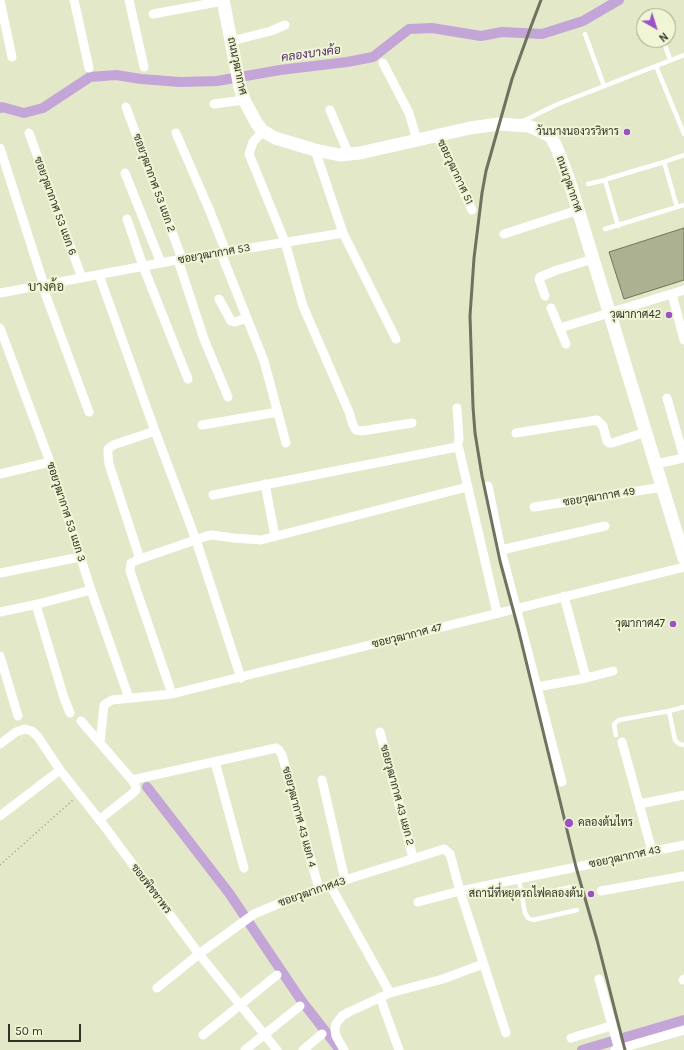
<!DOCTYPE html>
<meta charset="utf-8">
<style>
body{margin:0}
#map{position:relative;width:684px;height:1050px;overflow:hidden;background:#e2e8c8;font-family:Karla,sans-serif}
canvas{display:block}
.north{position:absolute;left:636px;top:8px;width:40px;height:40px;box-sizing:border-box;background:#f0f5d5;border:1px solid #a4a78f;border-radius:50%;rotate:141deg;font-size:11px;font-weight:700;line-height:16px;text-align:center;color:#313327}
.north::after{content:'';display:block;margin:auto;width:14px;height:18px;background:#9a52c5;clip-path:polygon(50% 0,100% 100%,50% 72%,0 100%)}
.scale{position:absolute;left:8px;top:1024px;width:73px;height:18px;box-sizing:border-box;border:2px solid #313327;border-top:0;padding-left:5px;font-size:12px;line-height:14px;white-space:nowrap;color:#313327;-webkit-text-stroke:3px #f0f5d5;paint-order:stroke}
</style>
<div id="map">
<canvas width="684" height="1050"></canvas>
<div class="north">N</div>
<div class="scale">50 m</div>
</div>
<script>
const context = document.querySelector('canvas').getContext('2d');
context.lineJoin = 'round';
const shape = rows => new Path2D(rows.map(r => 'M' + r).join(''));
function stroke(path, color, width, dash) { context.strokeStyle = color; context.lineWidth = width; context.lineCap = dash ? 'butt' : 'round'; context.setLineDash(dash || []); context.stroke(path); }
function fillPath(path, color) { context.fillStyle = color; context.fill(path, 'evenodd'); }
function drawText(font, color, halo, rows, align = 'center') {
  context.font = font + ' Karla,Sarabun,sans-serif'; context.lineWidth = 4; context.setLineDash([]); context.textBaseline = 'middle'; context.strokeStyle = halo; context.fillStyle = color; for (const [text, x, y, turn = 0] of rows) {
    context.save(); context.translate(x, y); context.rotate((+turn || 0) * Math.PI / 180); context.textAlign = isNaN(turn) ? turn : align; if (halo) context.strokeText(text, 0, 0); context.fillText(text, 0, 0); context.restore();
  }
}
stroke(shape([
 [0,108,2,107,24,113,43,108,90,77,116,75,141,79,180,82,217,81,280,70,347,62,373,57,409,29,432,28,481,36,502,32,542,34,583,21,619,0],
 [147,787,229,893,301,1000,340,1050],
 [582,1050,684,1020]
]), '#c3a5d8', 10);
const building = shape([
 [684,228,684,280,624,299,609,252,684,228]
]);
fillPath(building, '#acb192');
stroke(building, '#707558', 1);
stroke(shape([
 [0,865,73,800]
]), '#9a9e86', 1.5, [1, 3]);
stroke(shape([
 [585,34,604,86],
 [663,40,670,59],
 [656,66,684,134],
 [521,122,558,104,684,55],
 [664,162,684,155],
 [588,184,605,180],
 [618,226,605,180,607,179,664,162,677,207],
 [605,229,684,205],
 [684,707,669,711,675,740,679,744,684,745],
 [616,735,614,724,619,720,669,711],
 [519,880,525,913,528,918,533,920,577,910],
 [522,897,572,887]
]), '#fff', 4.5);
stroke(shape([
 [0,0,12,57],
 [74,0,89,68],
 [129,0,144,67],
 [153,14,223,1],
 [231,41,271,31,285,25],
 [383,63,409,113,417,140],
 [214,104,244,100],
 [126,107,182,259],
 [330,110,349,155],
 [263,131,253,142,249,154,285,242,303,306,349,412,353,425,356,430,362,431,412,423],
 [29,133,82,278],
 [176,133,209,209,226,252],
 [437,135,472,210],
 [0,148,44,285],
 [315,150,343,233,396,339],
 [125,173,161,263],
 [127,219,143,266,188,379],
 [504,234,578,210],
 [221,253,264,361,286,443],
 [178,260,204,339,228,397],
 [99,275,155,431,196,540,241,678],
 [42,285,89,412],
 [0,293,182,259,343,233],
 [672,294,684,340],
 [545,296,539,279,540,277,557,270,593,259],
 [219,299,231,321,235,322,247,318],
 [551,308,566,344],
 [0,328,50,462,91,590,129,698],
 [560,328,684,290],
 [667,398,684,458],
 [457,408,459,439,457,447,459,449,497,613],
 [202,425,278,412],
 [516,433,597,420,603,426,607,441,609,443,612,443,646,432],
 [656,464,684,458],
 [0,474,50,462],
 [265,484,275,536],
 [488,486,501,550,562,782],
 [213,495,457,447],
 [534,507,663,487],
 [501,550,605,526],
 [140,559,109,464,108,455,108,449,113,445,155,431],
 [0,573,80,557],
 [564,596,586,678],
 [36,605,64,698,70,713],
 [0,612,38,604,91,590],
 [0,656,18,716],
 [537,687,586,678,613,671],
 [172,694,130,571,131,563,140,559,207,536,212,535,234,538,261,540,467,487],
 [81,721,132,780],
 [380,732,413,858],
 [622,742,652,851],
 [100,743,104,705,112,700,172,694,684,567],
 [0,744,16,732,25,729,32,731,38,737,60,770,105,827,199,954,277,1050],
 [215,762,244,868],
 [322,780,345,880],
 [640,804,684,795],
 [0,816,60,770],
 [99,820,133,793,136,790,135,785,132,780,276,748,279,750,282,755,319,889],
 [330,885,390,993],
 [601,891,684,876],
 [418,902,460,891,684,845],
 [599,979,619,1050],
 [683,980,684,979],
 [157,988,199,954,254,914,278,904,345,880,444,849,450,854,460,891,506,1033],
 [380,997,399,1050],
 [203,1035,277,975],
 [571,1038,611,1026],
 [245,1050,300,1006],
 [303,1050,322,1034],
 [344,1050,336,1036,335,1030,336,1024,342,1016,349,1012,390,993,443,979,483,964],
 [615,1050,684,1030]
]), '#fff', 9);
stroke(shape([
 [223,0,240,87,244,100,257,124,263,131,275,138,315,150,340,155,360,153,470,128,499,124,528,126,538,130,550,136,556,146,569,180,684,558]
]), '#fff', 13);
stroke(shape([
 [541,0,530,29,512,79,486,171,482,193,474,258,470,316,473,407,475,433,482,476,500,561,518,628,576,867,597,940,625,1050]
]), '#6e725f', 3);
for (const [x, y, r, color] of [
 [627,132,4,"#9a52c5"],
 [669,315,4,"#9a52c5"],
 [673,624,4,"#9a52c5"],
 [569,823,5,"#9a52c5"],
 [591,894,4,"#9a52c5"]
]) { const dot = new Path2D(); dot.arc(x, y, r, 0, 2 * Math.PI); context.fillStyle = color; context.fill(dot); stroke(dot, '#f0f5d5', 1.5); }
drawText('11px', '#313327', '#f0f5d5', [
 ["ถนนวุฒากาศ",237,66,78],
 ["ซอยวุฒากาศ 51",455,172,65],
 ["ซอยวุฒากาศ 53 แยก 2",154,183,70],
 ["ถนนวุฒากาศ",569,184,71],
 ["ซอยวุฒากาศ 53 แยก 6",55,206,70],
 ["ซอยวุฒากาศ 53",214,254,-10],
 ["ซอยวุฒากาศ 49",599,497,-9],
 ["ซอยวุฒากาศ 53 แยก 3",66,512,72],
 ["ซอยวุฒากาศ 47",407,636,-14],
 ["ซอยวุฒากาศ 43 แยก 2",397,795,75],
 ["ซอยวุฒากาศ 43 แยก 4",299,817,75],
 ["ซอยวุฒากาศ 43",625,857,-12],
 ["ซอยพิชชาพร",151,889,53],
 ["ซอยวุฒากาศ43",312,892,-19]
]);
drawText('11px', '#313327', '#f0f5d5', [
 ["วันนางนองวรวิหาร",619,132],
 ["วุฒากาศ42",661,315],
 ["วุฒากาศ47",665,624],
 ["คลองต้นไทร",578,823,"left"],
 ["สถานีที่หยุดรถไฟคลองต้น",583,894]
], 'right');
drawText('italic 12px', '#4f2966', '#f0f5d5', [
 ["คลองบางค้อ",311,54,-8]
]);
drawText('13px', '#3f4328', '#f0f5d5', [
 ["บางค้อ",46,287]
]);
</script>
